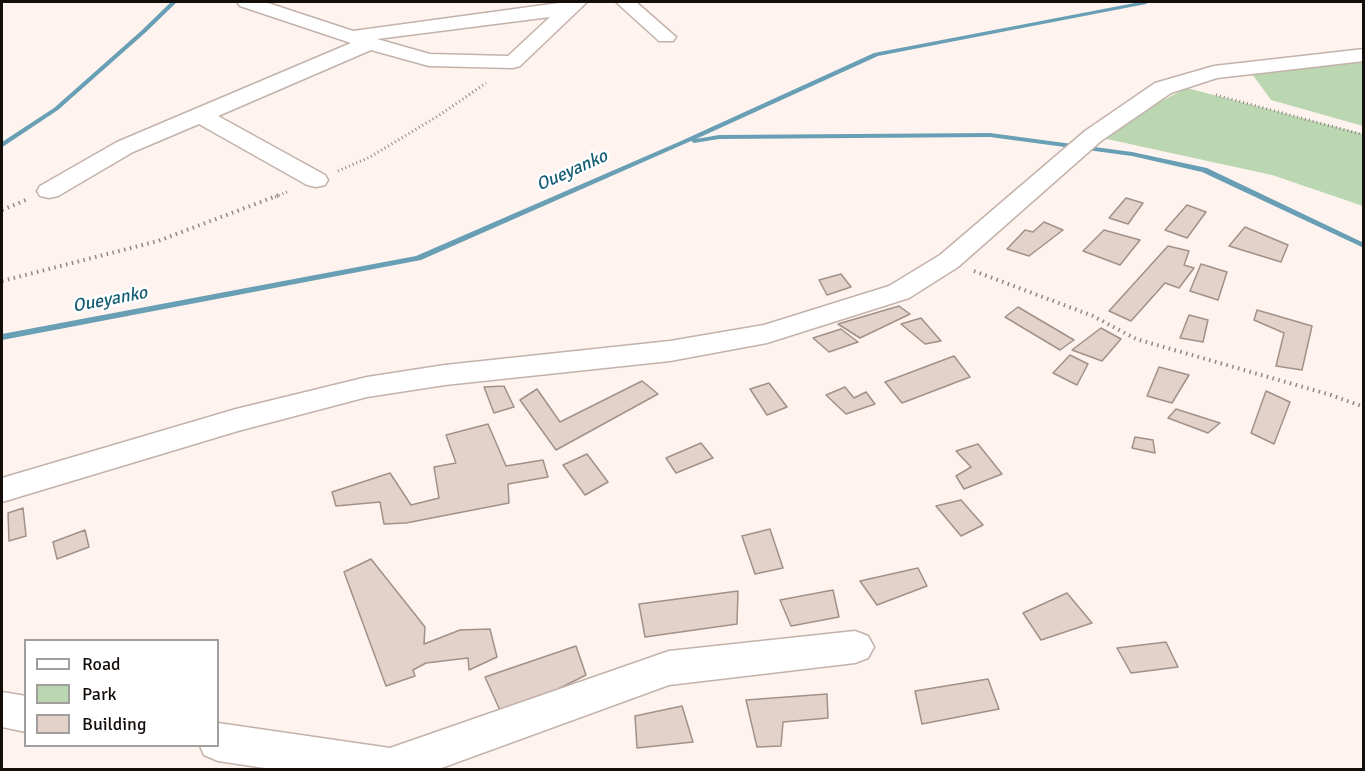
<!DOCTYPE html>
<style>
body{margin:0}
#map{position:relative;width:1365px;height:771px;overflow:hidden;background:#fef3ee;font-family:Signika,sans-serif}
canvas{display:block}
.frame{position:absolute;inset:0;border:3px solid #140e0b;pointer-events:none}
.legend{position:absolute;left:24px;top:639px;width:195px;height:108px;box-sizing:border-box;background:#fff;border:2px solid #a19f9d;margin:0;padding:8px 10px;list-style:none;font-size:18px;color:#140e0b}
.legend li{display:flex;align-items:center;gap:12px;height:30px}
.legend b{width:30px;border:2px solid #a19f9d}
</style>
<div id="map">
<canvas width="1365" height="771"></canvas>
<div class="frame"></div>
<ul class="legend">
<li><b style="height:8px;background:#fff"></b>Road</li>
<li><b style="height:16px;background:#bad7b1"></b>Park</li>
<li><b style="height:16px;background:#e3d2c9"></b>Building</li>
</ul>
</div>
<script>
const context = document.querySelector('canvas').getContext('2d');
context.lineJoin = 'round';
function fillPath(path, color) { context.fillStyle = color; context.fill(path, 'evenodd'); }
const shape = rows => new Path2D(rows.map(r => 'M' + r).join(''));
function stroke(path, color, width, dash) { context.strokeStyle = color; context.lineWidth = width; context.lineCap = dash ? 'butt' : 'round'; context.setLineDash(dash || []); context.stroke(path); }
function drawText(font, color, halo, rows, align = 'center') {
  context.font = font + ' Signika,sans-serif'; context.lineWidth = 5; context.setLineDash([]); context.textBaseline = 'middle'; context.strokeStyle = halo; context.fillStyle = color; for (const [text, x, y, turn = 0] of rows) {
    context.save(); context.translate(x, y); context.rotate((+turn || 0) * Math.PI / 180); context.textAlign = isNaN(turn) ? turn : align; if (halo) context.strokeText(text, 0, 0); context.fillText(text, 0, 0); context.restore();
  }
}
fillPath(shape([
 [1363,59,1363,126,1271,100,1252,74],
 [1187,88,1363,134,1363,206,1272,175,1093,136]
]), '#bad7b1');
fillPath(shape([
 [171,2,177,2,145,33,58,110,4,146,2,147,2,142,54,108,141,31,171,2],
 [1140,2,1149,2,1146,4,878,56,696,139,719,135,990,133,1132,152,1207,168,1364,243,1364,248,1202,172,1132,156,990,137,719,139,694,143,691,141,421,260,2,340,2,334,416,256,681,141,874,53,1140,2]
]), '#689fb5');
const building = shape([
 [1126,198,1143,203,1128,224,1109,218,1126,198],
 [1187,205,1206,212,1187,238,1165,230,1187,205],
 [1044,222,1063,230,1029,256,1007,249,1025,230,1033,232,1044,222],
 [1245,227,1288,245,1281,262,1229,246,1245,227],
 [1104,230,1140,240,1120,265,1083,251,1104,230],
 [1168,246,1189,251,1184,265,1194,268,1179,288,1165,283,1131,321,1109,311,1168,246],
 [1201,264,1227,272,1218,300,1190,291,1201,264],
 [841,274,851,287,827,295,819,280,841,274],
 [899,306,910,314,860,338,838,324,899,306],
 [1018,307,1074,340,1060,350,1005,317,1018,307],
 [1257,310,1312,326,1302,370,1276,366,1284,333,1254,320,1257,310],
 [1189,315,1208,320,1203,342,1180,338,1189,315],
 [921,318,941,341,925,344,901,324,921,318],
 [1101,328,1121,339,1102,361,1072,350,1101,328],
 [841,329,858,342,829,352,813,338,841,329],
 [1070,355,1088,364,1077,385,1053,373,1070,355],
 [954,356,970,377,902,403,885,382,954,356],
 [1159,367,1189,375,1172,403,1147,396,1159,367],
 [642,381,658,394,556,450,520,400,537,389,560,422,642,381],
 [769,383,787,407,767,415,750,389,769,383],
 [504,386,514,407,494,413,484,387,504,386],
 [845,387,854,398,866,392,875,404,846,414,826,395,845,387],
 [1266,391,1290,402,1274,444,1251,433,1266,391],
 [1176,409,1220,423,1208,433,1168,418,1176,409],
 [488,424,506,466,543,460,548,477,508,484,509,503,406,523,384,524,380,502,336,506,332,492,390,473,411,505,439,498,434,467,456,463,446,435,488,424],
 [1135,437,1153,440,1155,453,1132,448,1135,437],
 [701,443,713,458,676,473,666,458,701,443],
 [978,444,1002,474,964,489,956,476,971,467,956,451,978,444],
 [587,454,608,482,585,495,563,465,587,454],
 [961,500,983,525,961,536,936,506,961,500],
 [23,508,26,536,9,541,8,513,23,508],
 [770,529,783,568,755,574,742,536,770,529],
 [85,530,89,547,57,559,53,542,85,530],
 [371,559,425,627,424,644,460,630,490,629,497,657,469,670,468,658,426,663,413,670,415,676,386,686,344,572,371,559],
 [918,568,927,586,877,605,860,581,918,568],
 [833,590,839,617,791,626,780,600,833,590],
 [738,591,737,624,645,637,639,604,738,591],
 [1067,593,1092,623,1041,640,1023,613,1067,593],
 [1166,642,1178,667,1131,673,1117,648,1166,642],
 [576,646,586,675,503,717,485,677,576,646],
 [988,679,999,709,922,724,915,691,988,679],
 [827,694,828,718,783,722,781,746,757,747,746,700,827,694],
 [682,706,693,742,637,748,635,716,682,706]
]);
fillPath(building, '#e3d2c9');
stroke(building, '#a19188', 1.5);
const minor = shape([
 [237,2,265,2,353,31,566,2,587,2,520,66,513,68,429,66,371,50,218,116,325,175,328,180,325,185,316,187,307,185,199,124,133,152,58,196,49,198,40,196,37,191,40,186,117,142,351,43,240,6,237,2],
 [550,17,508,56,430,54,377,39,550,17],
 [616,2,636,2,676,37,673,41,659,41,616,2],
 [1364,49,1364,61,1217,78,1171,93,1101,141,958,267,909,298,767,343,670,361,445,385,367,397,238,431,2,502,2,478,236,409,367,377,445,365,670,341,764,325,889,286,940,255,1085,131,1155,83,1214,66,1364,49],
 [855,631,868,636,874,647,868,658,855,663,669,685,436,770,278,770,218,761,204,755,200,746,218,746,218,723,390,748,669,651,855,631],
 [2,692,26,696,26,732,2,727,2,692]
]);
stroke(minor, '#c3b2aa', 3);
stroke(shape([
 [1216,95,1364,135],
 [338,171,370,157,438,116,486,83],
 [275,197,287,192]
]), '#918884', 3, [1, 3]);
stroke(shape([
 [2,210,26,200],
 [974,271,1093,316,1136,339,1331,395,1364,407],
 [2,281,158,241,279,195]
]), '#918884', 4, [1.5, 4.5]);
fillPath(minor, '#fff');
drawText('italic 18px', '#165e75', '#fff', [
 ["Oueyanko",572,171,-24],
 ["Oueyanko",110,300,-11]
]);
</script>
